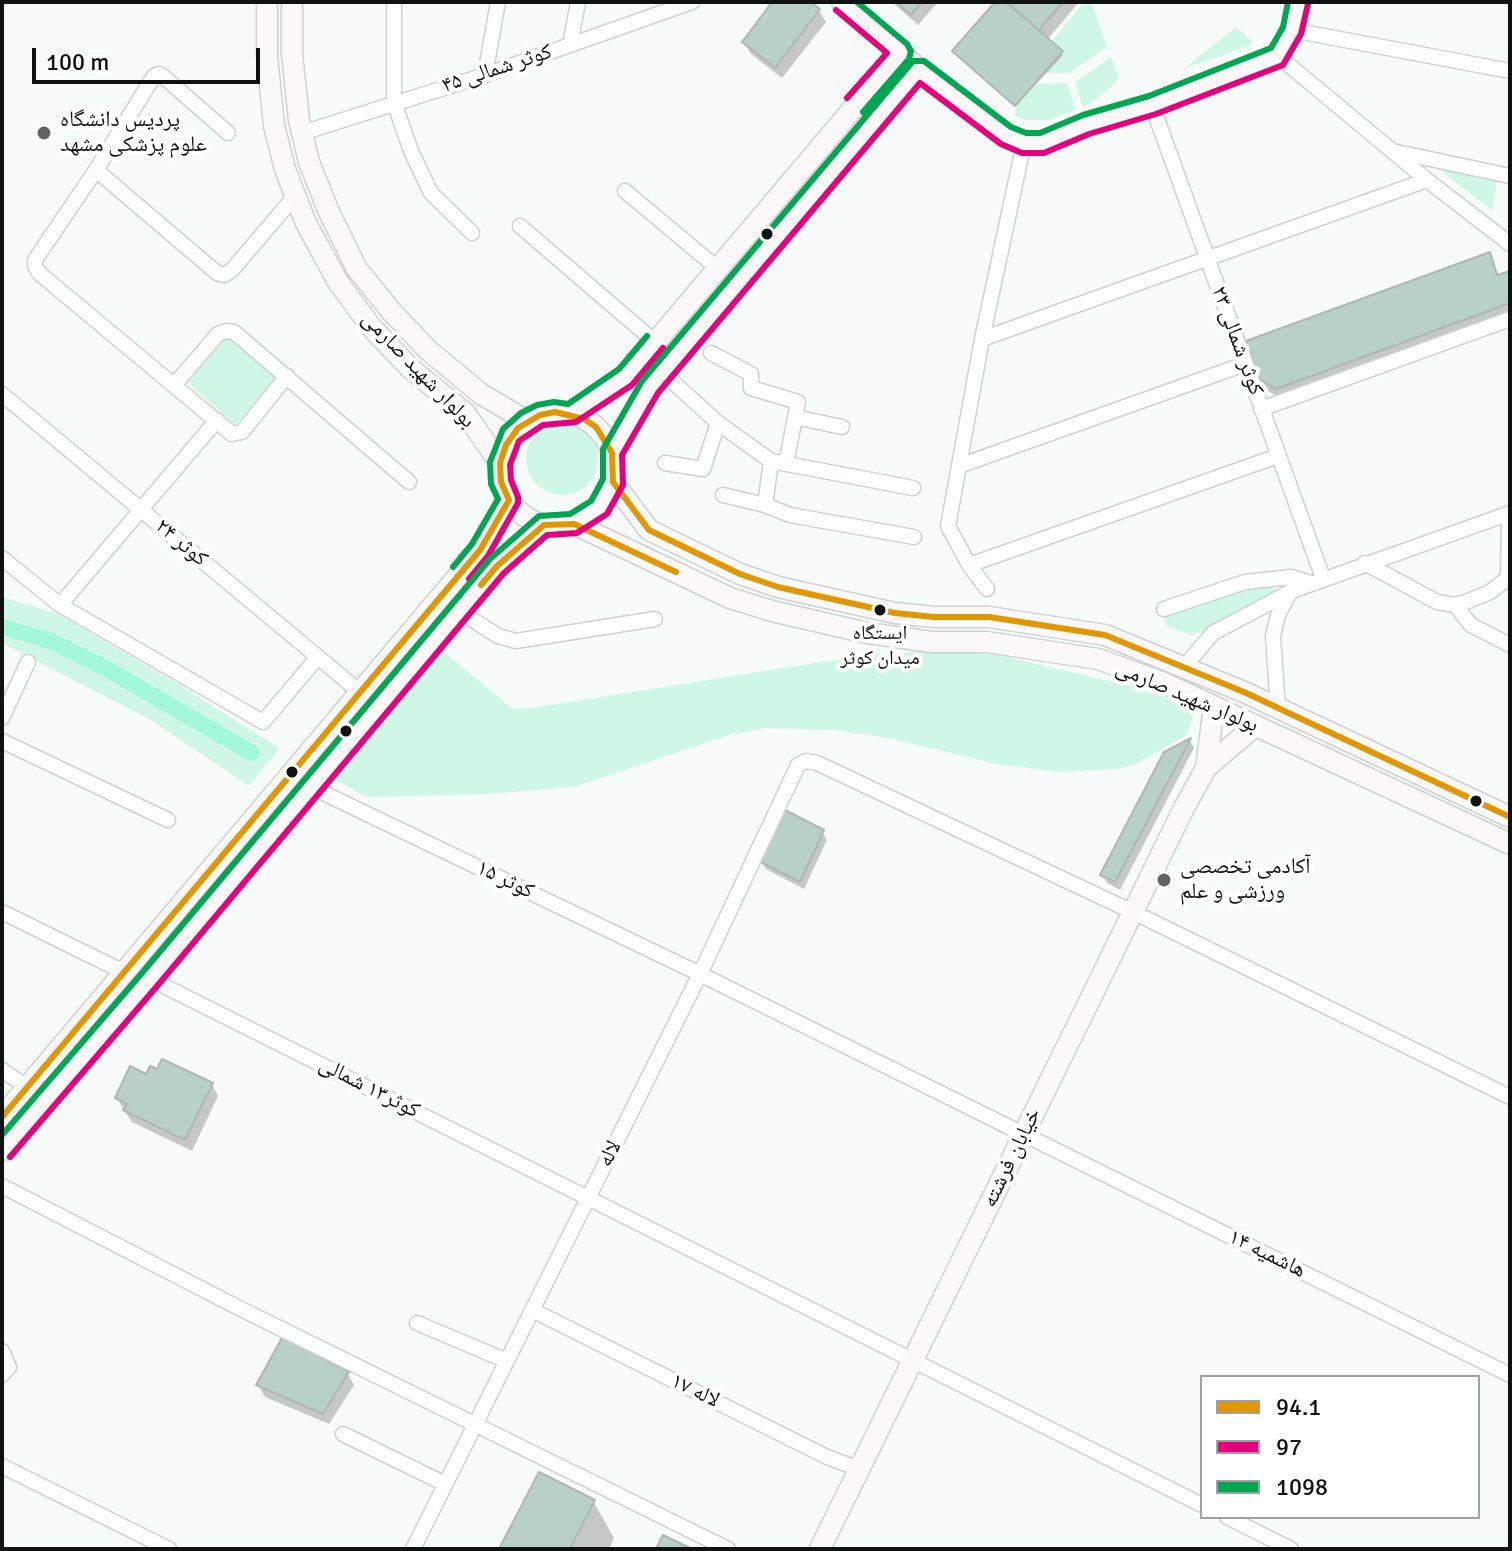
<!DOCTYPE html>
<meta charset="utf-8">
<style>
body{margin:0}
#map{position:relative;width:1512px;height:1551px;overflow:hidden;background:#f7fbf9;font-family:Signika,sans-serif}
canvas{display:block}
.frame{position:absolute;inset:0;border:4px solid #0f1211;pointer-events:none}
.legend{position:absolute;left:1200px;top:1375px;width:280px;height:144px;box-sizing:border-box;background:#fff;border:2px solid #9fa0a0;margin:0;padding:10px 14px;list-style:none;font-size:24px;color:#0f1211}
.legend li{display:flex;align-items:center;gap:16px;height:40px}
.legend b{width:40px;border:2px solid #9fa0a0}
.scale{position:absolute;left:32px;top:48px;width:228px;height:36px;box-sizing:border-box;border:4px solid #0f1211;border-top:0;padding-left:10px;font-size:24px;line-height:28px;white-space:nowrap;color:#0f1211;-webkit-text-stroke:6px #fff;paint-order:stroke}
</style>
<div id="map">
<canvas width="1512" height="1551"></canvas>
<div class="frame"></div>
<ul class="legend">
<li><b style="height:10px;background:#e09702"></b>94.1</li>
<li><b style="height:10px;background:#e5007d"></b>97</li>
<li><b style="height:10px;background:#00a651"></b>1098</li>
</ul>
<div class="scale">100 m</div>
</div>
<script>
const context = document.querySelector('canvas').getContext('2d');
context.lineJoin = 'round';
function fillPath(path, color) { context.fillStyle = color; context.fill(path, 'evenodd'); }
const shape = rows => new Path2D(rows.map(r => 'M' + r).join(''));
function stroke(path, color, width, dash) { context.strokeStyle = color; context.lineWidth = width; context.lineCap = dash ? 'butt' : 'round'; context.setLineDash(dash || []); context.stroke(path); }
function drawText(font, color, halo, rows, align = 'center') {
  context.font = font + ' Signika,"Noto Naskh Arabic",sans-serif'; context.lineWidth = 8; context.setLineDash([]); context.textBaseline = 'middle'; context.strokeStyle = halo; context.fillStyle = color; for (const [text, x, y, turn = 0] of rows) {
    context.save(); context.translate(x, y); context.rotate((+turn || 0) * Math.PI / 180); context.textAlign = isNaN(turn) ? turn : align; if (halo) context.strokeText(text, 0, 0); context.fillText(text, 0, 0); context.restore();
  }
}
fillPath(shape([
 [1084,2,1091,2,1107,47,1069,73,1045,73,1064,51,1053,40],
 [1236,27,1252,42,1251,45,1185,68],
 [1111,57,1119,79,1097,99,1083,107,1075,82],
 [1067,83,1075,110,1048,120,1025,120,1015,116,1017,105,1037,84],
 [1432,164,1497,179,1492,210],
 [227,335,276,379,235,425,186,381],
 '526 459a36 36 0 1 1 72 0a36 36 0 1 1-72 0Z',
 [1268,583,1276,592,1216,626,1192,635,1166,626,1164,613,1245,586],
 [2,597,58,614,171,680,279,748,249,786,151,720,2,643],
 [953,650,998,655,1134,687,1172,700,1193,716,1187,735,1135,764,1117,769,1059,772,998,764,888,738,836,730,767,728,732,734,574,787,485,794,367,797,336,780,383,726,383,716,442,651,513,709,539,707,866,655]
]), '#cef7e5');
fillPath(shape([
 [774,2,807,2,819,11,826,22,782,78,751,54,744,42],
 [892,2,938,2,918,25],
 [998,2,1079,2,1047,40,1063,55,1016,106,955,53],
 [1489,254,1499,276,1510,273,1510,316,1284,400,1268,391,1261,378],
 [1190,741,1194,748,1120,890,1107,883,1102,874,1166,754],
 [822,832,827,840,804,889,766,869,761,861],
 [146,1076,212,1084,218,1096,192,1151,132,1122,124,1110,117,1098],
 [347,1373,354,1385,329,1424,265,1397,258,1385],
 [593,1501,614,1538,609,1549,501,1549]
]), '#0003');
stroke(shape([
 [2,627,51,641,107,669,252,753]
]), '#a3f8d7', 16);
const building = shape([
 [772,2,811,2,820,9,775,68,742,42,772,2],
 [896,2,922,2,911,15,896,2],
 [995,2,1006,2,1063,51,1015,106,952,51,995,2],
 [1006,2,1063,2,1039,30,1006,2],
 [1490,252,1497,275,1510,271,1510,303,1276,389,1259,379,1246,341,1490,252],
 [1191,738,1115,882,1100,875,1164,752,1191,738],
 [783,809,824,830,800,882,759,861,783,809],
 [162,1059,213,1083,185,1140,123,1110,127,1104,115,1098,130,1066,146,1074,150,1066,157,1069,162,1059],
 [283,1336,349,1372,323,1414,256,1385,283,1336],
 [539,1472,595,1500,570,1549,499,1549,539,1472],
 [663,1535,692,1549,656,1549,663,1535]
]);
fillPath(building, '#b8d1c8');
stroke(building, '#b1b5b3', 2);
const street = shape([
 [394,2,394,102,411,151,431,193,472,233],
 [1292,30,1510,71],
 [570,45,578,2],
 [1278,56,1427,180,1510,244],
 [485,75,498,2],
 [1152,105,1323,578],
 [228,133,164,77,159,74,154,76,96,170,35,260,35,266,39,273,232,434,242,432,287,376],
 [302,133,485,75,692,2],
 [1397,152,1510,176],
 [96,170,217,273,224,275,232,270,295,196],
 [625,191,717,268],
 [520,226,655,342],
 [982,339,1427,180],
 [711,353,751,374,751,388,798,402,786,464],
 [662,372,718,423,771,461,913,488],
 [175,384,218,334,226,331,234,332,409,482],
 [2,394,360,692],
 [1261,409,1510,319],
 [795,417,842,427],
 [665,463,703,469,718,423],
 [959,466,1245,364],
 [723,495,765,505,790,515,914,537],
 [765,505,771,461],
 [2,558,60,605,263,722,318,657],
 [1365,563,1437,602,1455,605,1466,602,1490,592,1508,578,1509,513],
 [969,565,1278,456],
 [987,589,969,565,948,526,982,339,1024,143],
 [60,605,217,420],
 [1455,605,1471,625,1510,645],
 [1164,609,1245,582,1291,577,1311,583],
 [459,611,498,636,516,641,655,619],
 [1184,667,1213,633,1292,591,1510,513],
 [1278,709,1273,636,1278,615,1291,591],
 [2,718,28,662],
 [2,741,168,820],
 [311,787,700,974,1510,1375],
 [2,912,124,972],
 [150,979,1202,1505],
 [2,1070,27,1087],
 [2,1186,239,1308,728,1549],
 [532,1310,827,1457,859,1469],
 [417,1323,507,1361],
 [2,1351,9,1367,2,1375],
 [343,1434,445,1484],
 [2,1466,169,1549],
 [1227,1517,1291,1549],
 [413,1549,700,974,798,765,806,761,817,763,1133,912,1510,1097]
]);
const secondary = shape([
 [267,2,267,56,274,126,285,169,306,223,338,282,372,328,411,369,465,413,500,463],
 [292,2,292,54,299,120,309,162,329,212,357,269,391,311,428,350,481,394,527,421],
 [842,2,919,69,1006,136,1024,143,1042,143,1086,125,1152,105,1278,56,1292,30,1298,2],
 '500 469a57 57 0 1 1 114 0a57 57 0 1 1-114 0Z',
 [570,414,626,377,901,52],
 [612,453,650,387,919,69],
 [613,482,649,530,740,574,778,587,895,613,934,617,989,617,1105,635,1244,692,1510,817],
 [574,524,730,598,772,611,867,633,932,642,987,642,1098,659,1164,683,1510,844],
 [1206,768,1214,706],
 [2,1117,480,550,509,500],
 [2,1150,150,979,497,566,544,525],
 [820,1549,1184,808,1206,768,1255,726]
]);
stroke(street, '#ced1d0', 17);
stroke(secondary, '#ced1d0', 23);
stroke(street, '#fefefe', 14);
stroke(secondary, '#faf8f8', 20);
stroke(shape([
 [481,585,497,566,544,525,574,524,676,572],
 [2,1117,480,550,509,500,501,482,500,463,506,445,518,428,540,415,555,412,584,419,596,427,612,453,613,482,649,530,740,574,778,587,895,613,934,617,989,617,1105,635,1244,692,1510,817]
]), '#e09702', 6);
stroke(shape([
 [836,10,887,53,847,98],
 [469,579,488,556,518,503,518,497,511,480,510,465,519,441,543,425,576,422,632,385,663,348],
 [10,1157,158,985,504,573,547,535,577,533,607,514,623,485,622,455,658,393,920,83,1001,144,1022,153,1044,153,1089,134,1156,114,1283,65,1301,34,1308,4]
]), '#e5007d', 6);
stroke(shape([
 [857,2,907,44,911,51,909,59,863,112],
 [453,567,472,544,498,499,491,484,490,462,503,429,521,413,537,405,554,402,568,404,619,369,647,336],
 [2,1135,142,973,490,559,539,516,570,514,591,501,603,479,603,449,642,381,913,61,924,61,1011,127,1026,133,1040,133,1083,115,1149,96,1271,48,1283,27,1288,2]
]), '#00a651', 6);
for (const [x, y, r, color] of [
 [44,133,8,"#606462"],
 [767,234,7,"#0f1211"],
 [880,610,7,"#0f1211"],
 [346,731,7,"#0f1211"],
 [292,772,7,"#0f1211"],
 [1476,801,7,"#0f1211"],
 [1164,880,8,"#606462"]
]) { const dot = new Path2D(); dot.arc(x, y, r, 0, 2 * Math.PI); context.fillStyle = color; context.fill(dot); stroke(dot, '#fff', 3); }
drawText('20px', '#0f1211', '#fff', [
 ["ایستگاه",880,634],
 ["میدان کوثر",880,659]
]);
drawText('22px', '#0f1211', '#fff', [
 ["کوثر شمالی ۴۵",497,69,-18],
 ["کوثر شمالی ۲۳",1237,341,70],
 ["بولوار شهید صارمی",418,370,46],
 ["کوثر ۲۴",181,543,40],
 ["بولوار شهید صارمی",1187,697,23],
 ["کوثر ۱۵",505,880,26],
 ["کوثر۱۳ شمالی",369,1088,27],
 ["لاله",610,1154,-63],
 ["خیابان فرشته",1012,1158,-64],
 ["هاشمیه ۱۴",1267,1254,26],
 ["لاله ۱۷",695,1391,26]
]);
drawText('22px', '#0f1211', '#fff', [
 ["پردیس دانشگاه",60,120],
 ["علوم پزشکی مشهد",60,145],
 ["آکادمی تخصصی",1180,867],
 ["ورزشی و علم",1180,892]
], 'left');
</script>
